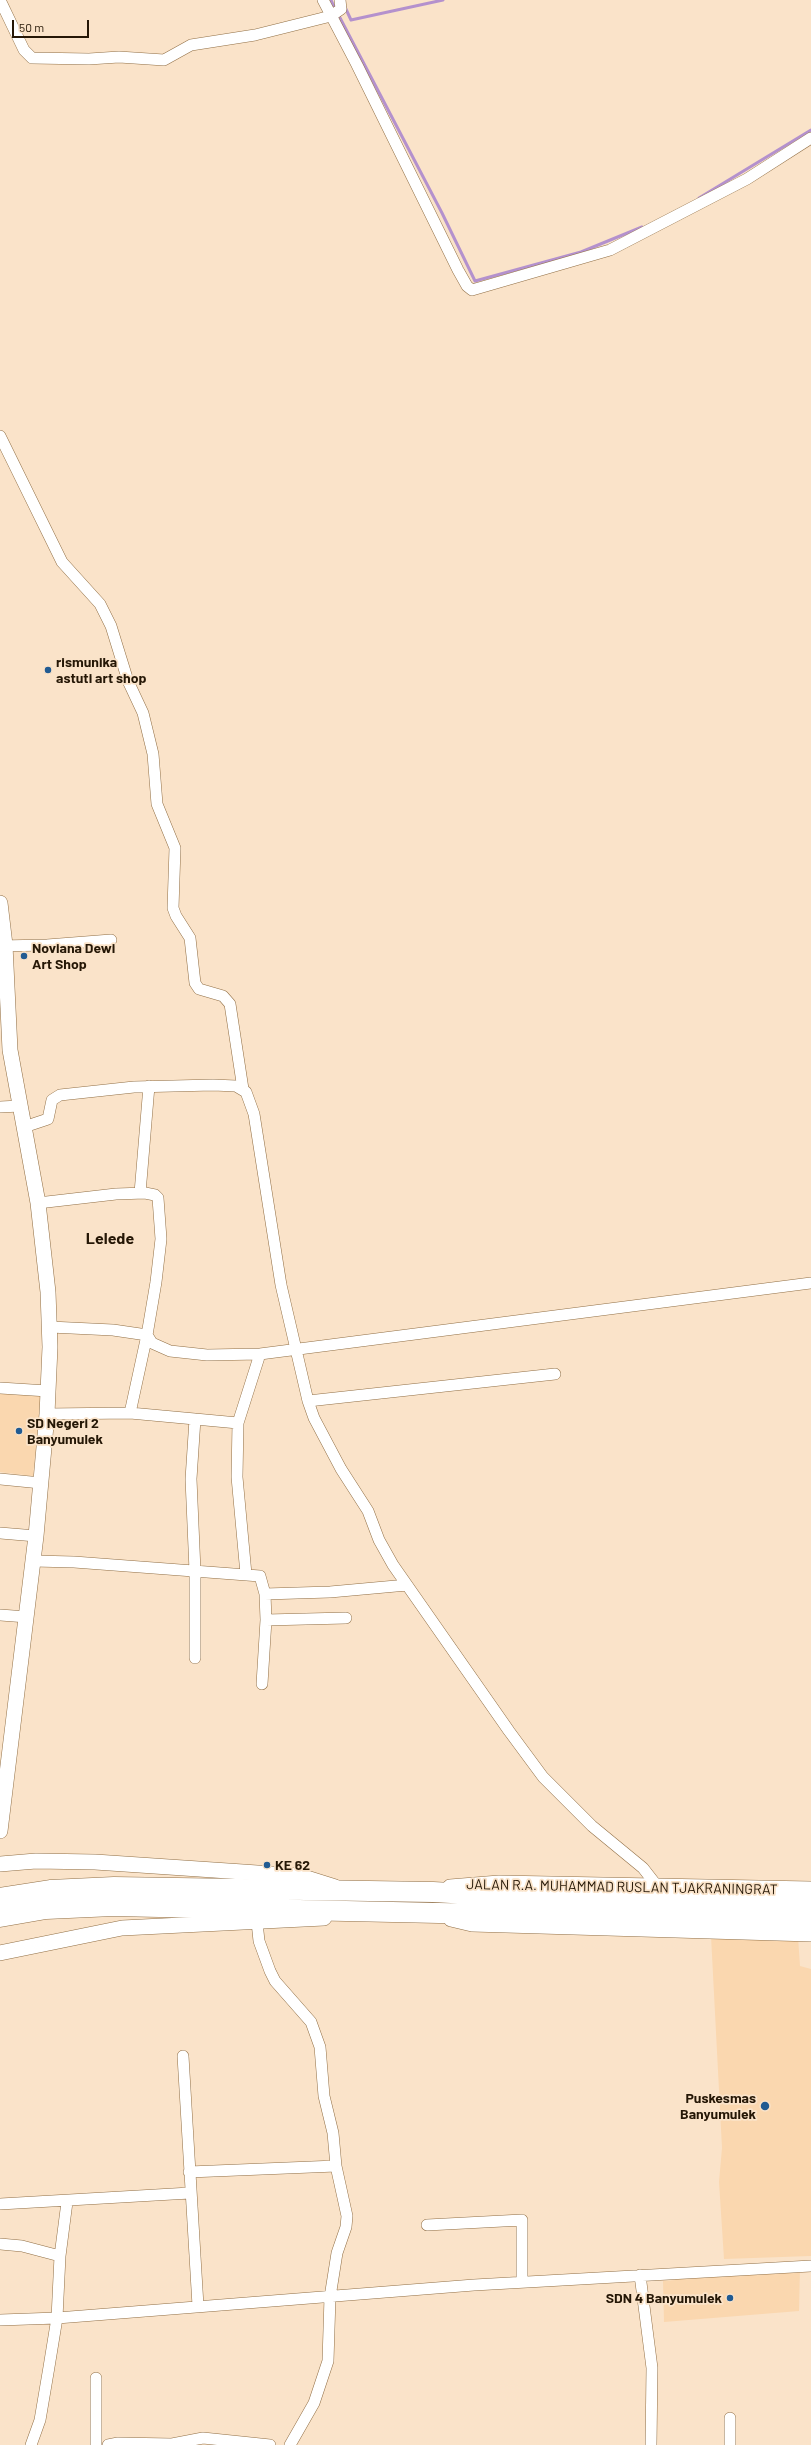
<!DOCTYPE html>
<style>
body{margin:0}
#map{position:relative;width:811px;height:2445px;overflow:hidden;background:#fae3c9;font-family:Barlow,sans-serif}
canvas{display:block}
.scale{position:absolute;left:12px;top:20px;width:77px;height:18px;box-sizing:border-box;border:2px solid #251706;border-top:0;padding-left:5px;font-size:12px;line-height:14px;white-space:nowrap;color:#251706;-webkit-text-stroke:3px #fae3c9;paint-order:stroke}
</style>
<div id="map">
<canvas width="811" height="2445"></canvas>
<div class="scale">50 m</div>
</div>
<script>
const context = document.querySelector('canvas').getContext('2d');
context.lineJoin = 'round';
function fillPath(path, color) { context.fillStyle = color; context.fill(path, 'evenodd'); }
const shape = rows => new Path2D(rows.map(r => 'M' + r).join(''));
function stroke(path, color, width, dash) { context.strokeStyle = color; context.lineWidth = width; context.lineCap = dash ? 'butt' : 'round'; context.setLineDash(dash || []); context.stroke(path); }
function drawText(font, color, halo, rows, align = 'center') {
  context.font = font + ' Barlow,sans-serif'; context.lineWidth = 3.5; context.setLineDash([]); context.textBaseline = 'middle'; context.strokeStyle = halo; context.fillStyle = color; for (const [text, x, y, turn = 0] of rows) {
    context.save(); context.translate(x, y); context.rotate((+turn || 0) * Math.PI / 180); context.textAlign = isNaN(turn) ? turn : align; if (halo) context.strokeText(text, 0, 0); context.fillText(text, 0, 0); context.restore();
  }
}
fillPath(shape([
 [0,1385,42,1389,33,1476,0,1472],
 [711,1936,798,1937,800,1966,811,1969,811,2256,724,2259,719,2182,722,2148],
 [800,2268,799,2311,664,2322,663,2281,675,2280,675,2276]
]), '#fad7af');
stroke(shape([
 [331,0,335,9],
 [345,7,351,20,443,0],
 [338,14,442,213,475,281,581,252,642,227],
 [699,198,811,130]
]), '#b491cd', 3);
const street = shape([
 [0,0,24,50,32,58,89,59,119,57,164,60,191,45,255,35,331,16,341,9,340,0],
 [323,0,357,65,458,270,467,286,472,290,610,250,747,179,811,138],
 [0,436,62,562,100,604,111,626,128,681,143,713,153,754,157,804,175,848,173,908,176,916,190,938,195,983,199,989,223,996,230,1004,243,1089],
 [0,946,47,945,111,940],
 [0,1107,20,1106],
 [24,1127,48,1119,52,1100,60,1095,134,1087,213,1085,236,1086,246,1092,254,1114,281,1285,308,1401,314,1418,341,1469,368,1511,379,1540,393,1565,509,1731,543,1777,592,1826,643,1868,657,1886],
 [140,1193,149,1086],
 [38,1203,116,1194,145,1193,155,1195,158,1198,161,1239,156,1282,147,1335,130,1413],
 [50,1327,113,1330,147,1335],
 [147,1335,152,1343,170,1351,207,1355,260,1354,811,1283],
 [0,1388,48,1391],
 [308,1401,555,1374],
 [47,1414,130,1413,238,1423],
 [0,1479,41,1483],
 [0,1533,36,1536],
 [34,1561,74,1562,260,1576,265,1594,266,1620,262,1684],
 [246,1574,237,1477,238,1423,260,1354],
 [265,1594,330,1592,407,1585],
 [0,1615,27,1617],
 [266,1620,346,1618],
 [195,1658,195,1571,191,1479,195,1419],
 [257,1922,259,1941,270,1971,275,1981,311,2022,320,2047,324,2096,333,2133,336,2166,347,2216,346,2227,337,2253,330,2297,328,2361,314,2403,290,2445],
 [183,2056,198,2306],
 [189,2172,336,2166],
 [0,2204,190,2193],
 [427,2225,522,2220,522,2282],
 [0,2244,22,2246,60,2256],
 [640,2275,652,2368,651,2445],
 [0,2320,57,2318,474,2285,811,2266],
 [730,2418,730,2445],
 [31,2445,40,2420,49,2367,57,2318,60,2256,67,2202],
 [96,2445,96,2378],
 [108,2445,118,2443,172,2444,203,2438,270,2445]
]);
const secondary = shape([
 [0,903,5,945,10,1050,38,1203,48,1292,50,1347,47,1414,36,1536,0,1831],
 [0,1864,36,1861,95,1862,243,1872,300,1876,335,1887],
 [450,1887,499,1883,811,1889],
 [451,1919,472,1924,811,1934],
 [0,1953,122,1928,324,1918]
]);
const highway = shape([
 [0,1898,50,1890,114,1887,433,1892,487,1895,811,1902],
 [0,1917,46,1909,113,1906,811,1921]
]);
stroke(street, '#916f45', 12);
stroke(secondary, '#916f45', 16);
stroke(highway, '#916f45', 21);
stroke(street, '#fff', 11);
stroke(secondary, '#fff', 15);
stroke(highway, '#fff', 20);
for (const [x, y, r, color] of [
 [48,670,4,"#215b92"],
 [24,956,4,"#215b92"],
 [19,1431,4,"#215b92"],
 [267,1865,4,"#215b92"],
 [765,2106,5,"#215b92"],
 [730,2298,4,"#215b92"]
]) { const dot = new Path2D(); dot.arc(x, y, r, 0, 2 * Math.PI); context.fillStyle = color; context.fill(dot); stroke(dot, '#fae3c9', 1.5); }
drawText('bold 14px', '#251706', '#fae3c9', [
 ["rismunika",56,662],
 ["astuti art shop",56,678],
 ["Noviana Dewi",32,948],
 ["Art Shop",32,964],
 ["SD Negeri 2",27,1423],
 ["Banyumulek",27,1439],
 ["KE 62",275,1865],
 ["Puskesmas",756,2098,"right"],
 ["Banyumulek",756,2114,"right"],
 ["SDN 4 Banyumulek",722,2298,"right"]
], 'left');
drawText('14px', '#251706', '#fae3c9', [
 ["JALAN R.A. MUHAMMAD RUSLAN TJAKRANINGRAT",622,1887,1]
]);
drawText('bold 16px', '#251706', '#fae3c9', [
 ["Lelede",110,1239]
]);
</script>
